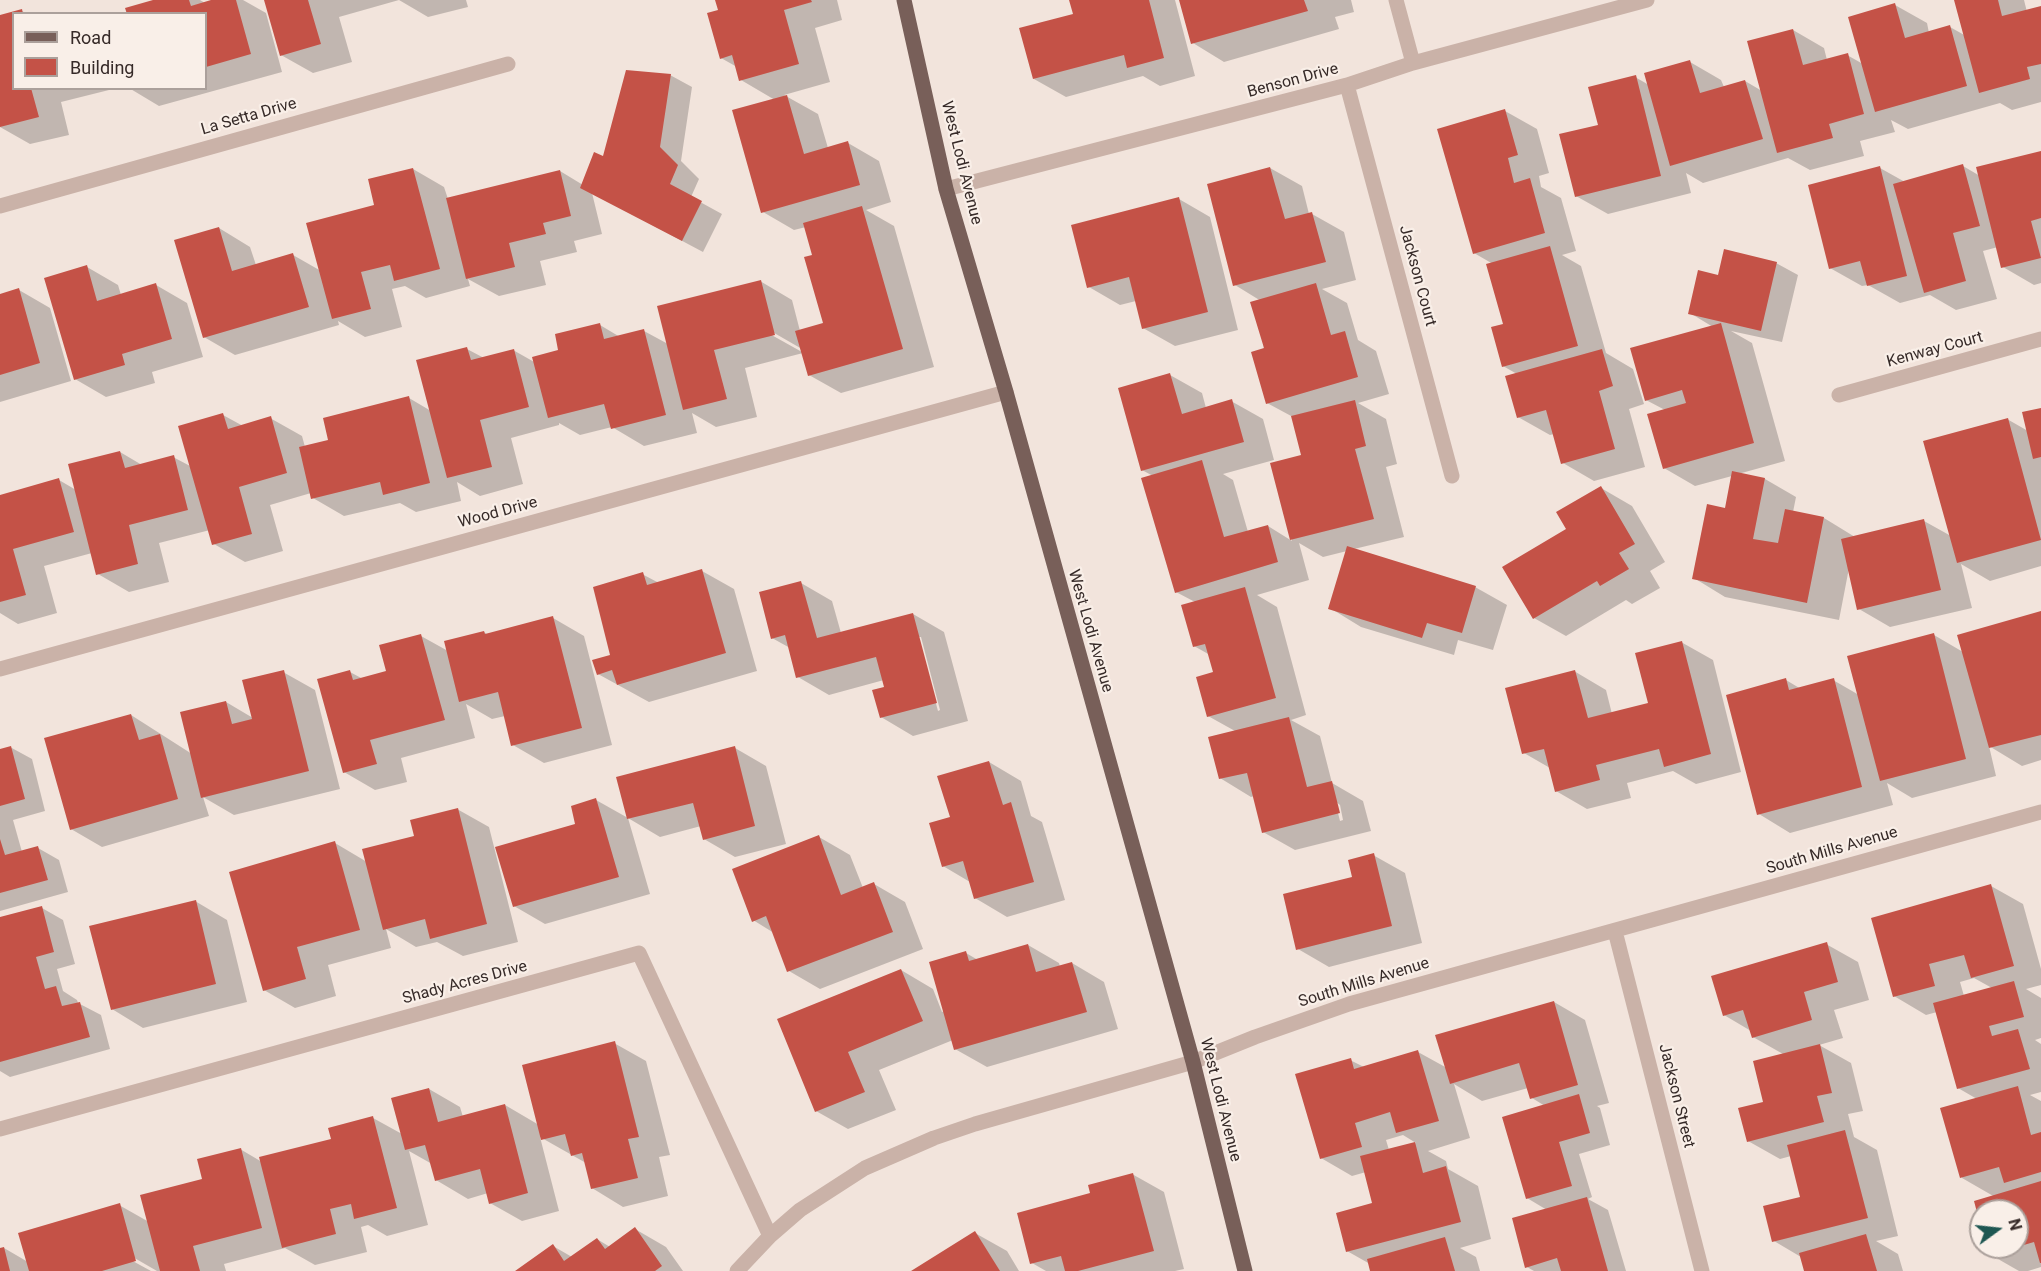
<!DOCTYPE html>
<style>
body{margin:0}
#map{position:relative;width:2041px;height:1271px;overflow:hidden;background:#f2e4dc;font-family:Roboto,sans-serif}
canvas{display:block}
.legend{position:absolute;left:12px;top:12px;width:195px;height:78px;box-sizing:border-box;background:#f9efe8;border:2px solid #aba09b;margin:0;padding:8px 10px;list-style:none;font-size:18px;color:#362a28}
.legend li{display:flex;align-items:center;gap:12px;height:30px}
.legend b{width:30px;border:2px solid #aba09b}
.north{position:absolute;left:1969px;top:1199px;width:60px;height:60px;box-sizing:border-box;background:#f9efe8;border:2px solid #aba09b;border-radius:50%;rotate:75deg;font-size:16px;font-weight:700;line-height:24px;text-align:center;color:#362a28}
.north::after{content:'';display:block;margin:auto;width:21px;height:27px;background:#1e5752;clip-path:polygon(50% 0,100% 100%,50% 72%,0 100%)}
</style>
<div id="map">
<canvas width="2041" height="1271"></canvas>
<ul class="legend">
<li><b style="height:8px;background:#785f59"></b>Road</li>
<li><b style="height:16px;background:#c45247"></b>Building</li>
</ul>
<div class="north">N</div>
</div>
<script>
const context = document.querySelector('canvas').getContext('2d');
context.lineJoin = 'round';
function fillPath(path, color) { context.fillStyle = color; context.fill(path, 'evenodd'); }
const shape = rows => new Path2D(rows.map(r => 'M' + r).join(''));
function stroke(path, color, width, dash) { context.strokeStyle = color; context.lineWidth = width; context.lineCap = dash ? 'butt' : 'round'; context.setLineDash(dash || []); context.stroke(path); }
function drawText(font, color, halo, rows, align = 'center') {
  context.font = font + ' Roboto,sans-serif'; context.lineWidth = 4.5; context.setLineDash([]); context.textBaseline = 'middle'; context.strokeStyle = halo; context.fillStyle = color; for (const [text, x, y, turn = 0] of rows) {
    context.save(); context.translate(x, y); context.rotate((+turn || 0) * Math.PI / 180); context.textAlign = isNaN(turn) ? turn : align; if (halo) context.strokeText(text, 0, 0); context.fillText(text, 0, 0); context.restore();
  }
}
fillPath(shape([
 [159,0,200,0,205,3,217,0,243,0,266,13,282,72,159,106,129,88,206,88,206,14],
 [266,0,466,0,468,7,428,17,399,0,339,17,352,62,313,73,281,55],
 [717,0,837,0,842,20,815,28,830,82,784,95,818,114,828,148,848,143,879,161,891,202,866,210,894,226,934,367,841,393,809,375,803,353,745,368,757,417,716,427,692,413,697,433,644,446,612,427,580,435,559,423,559,425,511,438,523,484,480,496,457,482,461,501,416,512,400,503,344,516,313,498,311,493,270,505,283,551,245,562,214,544,210,530,159,543,169,582,129,592,98,574,92,553,44,566,57,613,18,624,0,613,0,496,59,480,76,490,120,452,142,465,173,457,192,467,223,415,243,426,270,418,302,436,305,447,330,441,409,398,431,411,467,349,484,358,513,350,536,363,560,351,600,325,620,337,644,331,668,344,760,281,792,300,800,331,825,324,814,256,806,227,794,230,763,212,775,100,741,80,737,67,721,58,720,11],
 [769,330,802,349,802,352,768,333],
 [1071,0,1175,0,1195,76,1160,86,1143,76,1066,97,1034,79,1075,15],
 [1181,0,1351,0,1354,12,1335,17,1339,29,1224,62,1193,43],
 [1956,0,2024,0,2027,12,2041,8,2041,102,2012,110,2000,103,1908,129,1891,120,1895,132,1860,141,1864,156,1810,170,1788,158,1703,183,1686,173,1691,193,1608,214,1576,196,1599,126,1635,77,1649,85,1690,62,1721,80,1724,87,1745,81,1762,91,1793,30,1824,48,1827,60,1847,55,1863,64,1895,5,1927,23,1929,33,1950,27,1966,36],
 [22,11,27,14,14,14,14,88,117,88,61,102,69,135,30,144,0,127,0,16],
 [670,75,692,87,681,161,699,179,691,197,722,214,703,252,592,193,602,234,574,241,577,252,540,261,546,285,499,296,468,279,470,286,426,298,405,286,392,289,402,327,365,337,338,321,339,325,235,355,204,337,219,228,250,247,256,265,293,255,321,271,376,206,413,169,444,187,448,199,560,171,583,185],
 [1505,111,1537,129,1549,173,1539,176,1541,187,1561,198,1576,251,1562,255,1581,266,1606,353,1633,369,1644,404,1629,409,1645,467,1594,481,1563,463,1554,434,1550,435,1518,417,1517,374,1503,366,1505,325,1493,264,1474,253],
 [2041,153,2041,283,2034,285,2003,267,1998,247,1983,251,1997,299,1956,310,1930,295,1900,303,1868,285,1862,286,1830,268,1880,168,1905,182,1963,166,1980,176],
 [1270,168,1302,186,1309,214,1312,214,1344,232,1356,280,1322,289,1347,303,1358,340,1376,351,1389,394,1358,403,1386,419,1397,464,1386,467,1404,537,1354,549,1475,587,1507,605,1493,650,1458,640,1454,655,1361,627,1330,608,1347,551,1323,557,1299,543,1309,580,1257,595,1277,607,1306,715,1291,720,1320,736,1332,783,1363,801,1371,831,1295,850,1263,832,1254,796,1251,797,1220,778,1235,731,1208,716,1215,673,1210,655,1194,646,1195,602,1176,592,1153,476,1142,470,1170,375,1202,393,1206,408,1231,401,1263,419,1274,460,1223,474,1233,480,1248,532,1268,526,1292,541,1272,464,1303,456,1293,417,1267,403,1261,301,1235,285],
 [1335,801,1340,805,1343,820,1340,821],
 [1179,199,1210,217,1238,330,1175,346,1143,328,1136,301,1120,305,1089,287],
 [1776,263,1798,275,1782,342,1731,331,1752,343,1785,461,1738,474,1765,479,1796,497,1793,512,1824,518,1855,537,1924,521,1951,536,2007,419,2028,431,2041,409,2041,566,1990,581,1961,564,1972,608,1890,627,1859,609,1849,568,1839,620,1725,597,1694,578,1726,509,1732,476,1695,486,1664,468,1665,410,1646,400,1713,327,1690,313,1719,277],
 [87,267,118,285,121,295,156,285,187,303,203,357,152,372,155,383,106,397,75,379],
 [19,290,50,308,71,381,0,402,0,295],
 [1601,488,1632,506,1665,562,1650,571,1660,588,1632,604,1626,600,1566,636,1534,618,1568,529],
 [702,571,734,589,757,671,649,702,598,674,612,656,642,574,659,583],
 [801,583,832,601,841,633,913,614,944,632,968,721,913,736,881,717,886,688,884,680,829,695,798,677,790,648,772,638],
 [918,637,921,637,940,710,938,711],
 [2041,613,2041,760,2022,766,1989,746,1996,776,1912,798,1887,783,1893,805,1790,833,1759,814,1786,680,1801,689,1833,680,1859,695,1934,635,1963,652],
 [553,618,584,636,612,745,544,763,513,745,505,716,492,719,466,704,475,738,401,758,407,782,375,790,344,772,350,672,363,679,388,672,421,636,448,651,484,632,488,635],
 [1681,642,1713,660,1741,772,1696,784,1673,771,1627,783,1631,798,1587,809,1556,791,1550,768,1524,753,1574,671,1606,690,1612,714,1649,704],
 [283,672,315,690,340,789,234,815,203,797,209,816,102,847,71,829,131,715,192,754,226,702,253,718],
 [10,747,32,759,45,811,13,820,22,852,38,848,59,860,68,892,0,911,0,750],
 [735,748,766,766,786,844,735,857,704,839,701,826,660,837,628,818,650,894,545,924,514,906,596,800,628,818],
 [989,762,1021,781,1031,816,1042,822,1065,900,1007,917,975,898,970,882,943,866,952,818],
 [457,809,489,827,518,942,463,956,437,942,416,947,386,929,391,948,328,965,336,996,295,1008,264,990,335,843,367,862,416,837],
 [819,837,850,855,863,888,874,884,905,902,923,949,820,989,789,971,774,933,753,920],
 [1373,855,1405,873,1422,943,1329,967,1298,949],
 [1991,886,2023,904,2041,969,2041,985,2026,989,2041,998,2041,1038,2035,1040,2041,1044,2041,1092,2030,1095,2041,1101,2041,1267,2028,1271,2019,1271,1991,1255,1989,1247,2017,1247,2017,1211,1981,1211,1981,1221,1976,1202,1995,1197,1962,1178,1977,1099,1958,1088,1937,1012,1926,1015,1894,996],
 [1974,978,1992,988,1964,996,1960,982],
 [195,901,227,920,247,1002,143,1028,112,1009],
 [42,908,63,920,75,964,57,969,63,991,77,1000,78,1003,101,1015,110,1049,10,1077,0,1071,0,919],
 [1826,944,1858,962,1869,1000,1834,1010,1843,1038,1819,1045,1851,1063,1863,1111,1848,1114,1854,1137,1877,1150,1898,1236,1876,1241,1898,1254,1903,1271,1806,1271,1801,1257,1774,1241,1802,1198,1791,1156,1780,1159,1748,1141,1765,1103,1783,1054,1753,1037,1751,1031,1724,1015],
 [1028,945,1059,963,1060,967,1072,963,1104,982,1118,1029,987,1067,955,1049,953,1040,879,1070,896,1110,848,1129,816,1111,779,1020,901,970,933,989,942,1012,944,1011,966,953,978,960],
 [1554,1002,1585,1020,1609,1103,1597,1106,1600,1108,1610,1145,1579,1154,1592,1197,1588,1199,1608,1210,1626,1271,1534,1271,1527,1267,1547,1210,1527,1198,1545,1106,1532,1098,1528,1088,1482,1101,1454,1084,1470,1138,1428,1151,1446,1161,1448,1169,1478,1186,1491,1239,1460,1248,1476,1257,1480,1271,1372,1271,1370,1264,1347,1251,1374,1204,1366,1172,1352,1176,1321,1158,1350,1060,1364,1067,1418,1052,1447,1068],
 [1403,1135,1416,1143,1389,1150,1386,1140],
 [614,1043,646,1061,670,1155,659,1157,668,1196,623,1207,592,1188,586,1163,540,1137,559,1211,522,1221,490,1203,488,1193,468,1199,436,1180,432,1164,409,1151,428,1225,387,1236,368,1225,361,1227,367,1252,315,1265,285,1248,224,1264,226,1271,157,1271,131,1256,129,1259,151,1271,0,1271,0,1249,4,1248,28,1262,119,1205,149,1222,240,1149,262,1162,333,1140,373,1118,402,1134,429,1089,460,1107,463,1117,505,1105,539,1125],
 [1132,1174,1164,1192,1184,1269,1175,1271,1046,1271,1032,1263,1092,1194],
 [635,1229,666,1247,683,1271,518,1271,553,1246,572,1257,597,1239,610,1247],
 [975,1233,1007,1251,1019,1271,914,1271]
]), '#0003');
fillPath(shape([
 [153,0,189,0,191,6,211,0,236,0,251,54,206,67,206,14,127,14,125,8],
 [264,0,308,0,321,44,280,56],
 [715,0,811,0,812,2,784,10,799,64,739,81,732,55,720,59,707,13,718,10],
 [1069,0,1149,0,1164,58,1127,68,1124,55,1033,79,1019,28,1073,14],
 [1179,0,1304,0,1308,11,1191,44],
 [1954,0,1998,0,2002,16,2041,6,2041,64,2027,67,2030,79,1979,93],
 [1895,3,1905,38,1950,25,1967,86,1875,112,1848,17],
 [22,9,23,14,14,14,14,88,31,88,39,117,0,127,0,15],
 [1793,29,1803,65,1848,53,1864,114,1829,124,1833,138,1777,153,1747,41],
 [1690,60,1700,93,1745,80,1763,139,1670,166,1644,73],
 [626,70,671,74,660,147,678,165,670,184,702,201,682,241,580,188,594,152,603,156],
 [1636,75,1661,176,1575,197,1559,134,1598,125,1588,87],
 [787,95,804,154,848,141,860,185,761,213,732,110],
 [1505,109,1518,155,1508,158,1514,183,1530,178,1545,233,1473,254,1437,129],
 [2041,151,2041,218,2031,221,2041,258,2001,268,1976,167],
 [1963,164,1980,226,1953,233,1966,281,1924,293,1893,184],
 [1880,166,1907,276,1867,286,1860,261,1829,269,1808,185],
 [1270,167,1285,219,1312,212,1326,262,1233,286,1207,184],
 [413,168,440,269,394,281,390,265,361,272,371,309,332,319,306,223,374,205,368,179],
 [560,170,571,216,543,223,546,234,509,243,515,267,466,279,446,198],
 [1179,197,1208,312,1142,329,1129,277,1087,288,1071,225],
 [862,206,903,349,808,376,795,331,823,323,804,257,812,255,803,223],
 [219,227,232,271,293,253,309,307,203,338,174,240],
 [1550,246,1578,346,1502,367,1491,327,1503,324,1486,264],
 [1724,249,1777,262,1761,331,1688,314,1698,270,1718,275],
 [87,265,97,301,156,283,172,339,122,354,125,365,74,380,44,278],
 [761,280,775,335,714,350,727,399,683,410,657,306],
 [1316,283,1331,335,1345,331,1358,377,1266,404,1251,352,1264,348,1250,302],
 [19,288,40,363,0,375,0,294],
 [600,323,604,339,644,329,666,415,611,429,604,404,548,418,532,357,558,350,555,334],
 [1721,323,1754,443,1663,469,1647,414,1686,403,1682,390,1645,401,1630,348],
 [467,347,471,360,514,349,529,407,480,420,492,467,447,478,416,360],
 [1602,349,1613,386,1599,391,1615,449,1561,464,1546,410,1517,418,1505,376],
 [1170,373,1182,414,1232,399,1244,442,1141,471,1118,388],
 [409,396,430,483,383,495,380,482,311,499,299,447,328,440,323,418],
 [1355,400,1366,446,1355,449,1374,519,1290,540,1270,463,1301,455,1291,416],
 [2041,408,2041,457,2033,459,2022,412],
 [223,413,228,429,271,416,287,473,239,487,252,534,212,545,178,426],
 [2008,418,2041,540,1957,563,1923,441],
 [120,451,125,468,174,455,188,510,129,525,138,564,96,575,68,464],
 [1202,460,1224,537,1268,525,1278,562,1175,593,1141,478],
 [1732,471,1765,478,1753,539,1778,543,1785,509,1824,517,1807,603,1692,579,1707,504,1725,508],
 [59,478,74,532,13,549,26,595,0,602,0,495],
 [1601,486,1635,544,1619,553,1629,569,1600,586,1597,581,1533,619,1502,567,1566,529,1556,512],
 [1924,519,1941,590,1857,610,1841,539],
 [1347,546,1476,586,1462,633,1427,623,1422,638,1328,609],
 [702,569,726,653,617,685,612,670,597,675,592,660,610,655,593,587,643,572,647,585],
 [801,581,817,638,913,613,937,703,880,718,872,690,884,687,876,657,796,678,785,635,771,639,759,592],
 [1245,587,1276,698,1207,717,1196,677,1213,672,1205,644,1193,647,1181,605],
 [2041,611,2041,735,1989,748,1957,635],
 [553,616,582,728,511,746,498,692,459,702,444,641,484,631,485,634],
 [1934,633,1966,759,1880,781,1847,656],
 [421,634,445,720,370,740,377,764,343,773,317,679,350,670,353,680,386,671,379,645],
 [1682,641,1711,754,1664,767,1659,749,1596,765,1600,780,1555,792,1544,749,1522,754,1505,688,1575,670,1588,718,1648,703,1635,653],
 [284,670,309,771,201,798,180,712,226,701,232,724,252,719,242,680],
 [1786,678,1789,690,1834,678,1862,787,1757,815,1726,695],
 [131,714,139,740,160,734,178,799,70,830,44,738],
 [1289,717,1307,787,1332,781,1340,813,1262,833,1247,773,1219,779,1208,737],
 [11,746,25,799,0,806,0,749],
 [735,746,755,826,703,840,693,803,627,819,616,777],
 [989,761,1003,805,1011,802,1034,882,974,899,963,861,942,867,929,823,950,817,937,776],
 [596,798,619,877,513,907,495,847,575,824,571,806],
 [458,808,487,924,430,939,425,919,383,930,362,849,414,836,410,820],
 [819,835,841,895,874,882,893,932,787,972,766,916,752,922,732,869],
 [0,839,5,855,38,846,48,880,0,893],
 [335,841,360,930,297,947,306,979,263,991,229,872],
 [1374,853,1392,926,1296,950,1283,894,1352,877,1348,860],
 [1991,884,2014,966,1971,978,1964,955,1929,964,1935,986,1893,997,1871,918],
 [196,900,216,984,111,1010,89,926],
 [42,906,54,952,36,957,45,989,56,986,62,1006,80,1002,90,1037,0,1062,0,917],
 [1827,942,1838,982,1804,992,1812,1020,1752,1038,1743,1010,1723,1016,1711,976],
 [1028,944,1036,972,1072,962,1087,1012,954,1050,929,962,966,951,969,961],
 [901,969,923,1021,848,1052,865,1092,815,1112,777,1019],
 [2014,981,2024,1017,1989,1026,1992,1036,2018,1029,2030,1069,1957,1089,1933,1003],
 [1554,1001,1578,1085,1530,1099,1519,1063,1450,1084,1435,1035],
 [615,1041,639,1137,628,1139,638,1178,591,1189,582,1153,571,1156,565,1134,541,1140,522,1065],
 [1820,1044,1832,1093,1817,1096,1824,1122,1747,1142,1738,1108,1763,1102,1753,1061],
 [1418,1050,1439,1121,1396,1133,1390,1112,1355,1123,1362,1147,1320,1159,1295,1074,1351,1058,1354,1069],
 [2018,1086,2031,1135,2041,1132,2041,1172,2004,1183,1999,1167,1960,1178,1940,1108],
 [429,1088,438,1122,505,1104,528,1193,489,1204,480,1169,435,1181,425,1145,405,1150,391,1098],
 [1579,1094,1590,1133,1559,1142,1572,1186,1526,1199,1502,1117],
 [373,1116,397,1208,354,1219,351,1204,330,1209,336,1234,282,1248,259,1157,331,1139,328,1128],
 [1845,1130,1868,1218,1772,1242,1763,1206,1800,1197,1787,1145],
 [1415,1142,1423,1173,1446,1166,1461,1222,1346,1252,1336,1213,1372,1203,1360,1156],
 [241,1148,262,1228,193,1246,200,1271,160,1271,140,1195,202,1179,197,1159],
 [1133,1173,1154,1251,1078,1271,1065,1271,1061,1256,1030,1264,1017,1213,1090,1193,1088,1185],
 [2041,1181,2041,1263,2040,1263,2034,1242,2017,1247,2017,1211,1981,1211,1980,1224,1974,1201],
 [1587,1197,1608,1271,1561,1271,1557,1258,1525,1268,1512,1218],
 [120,1203,136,1261,102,1271,29,1271,18,1233],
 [635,1227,662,1266,655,1271,515,1271,553,1244,564,1261,597,1238,605,1249],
 [975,1231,1000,1271,911,1271],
 [1866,1234,1877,1271,1804,1271,1799,1253],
 [1445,1237,1455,1271,1370,1271,1367,1259],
 [4,1247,10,1271,0,1271,0,1248],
 [1987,1247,2016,1247,2016,1248,1990,1256]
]), '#c45247');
stroke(shape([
 [1396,0,1413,63],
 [1347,85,1452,476],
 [946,189,1347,85,1413,63,1647,0],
 [0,206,508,64],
 [1839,395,2041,339],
 [0,669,1006,392],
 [1615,931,1702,1271],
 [0,1129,639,953,770,1236],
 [737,1271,770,1236,800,1210,865,1168,934,1138,975,1124,1193,1062,1255,1037,1349,1004,2041,812]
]), '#cab2a8', 15);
stroke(shape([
 [904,0,946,189,1006,392,1193,1062,1245,1271]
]), '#785f59', 15);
drawText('16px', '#362a28', '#f9efe8', [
 ["Benson Drive",1293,81,-15],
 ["La Setta Drive",249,117,-16],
 ["West Lodi Avenue",961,163,76],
 ["Jackson Court",1417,276,75],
 ["Kenway Court",1935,350,-15],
 ["Wood Drive",498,513,-15],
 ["West Lodi Avenue",1090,631,74],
 ["South Mills Avenue",1832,851,-16],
 ["Shady Acres Drive",465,983,-15],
 ["South Mills Avenue",1364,983,-17],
 ["Jackson Street",1676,1096,76],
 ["West Lodi Avenue",1220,1100,76]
]);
</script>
